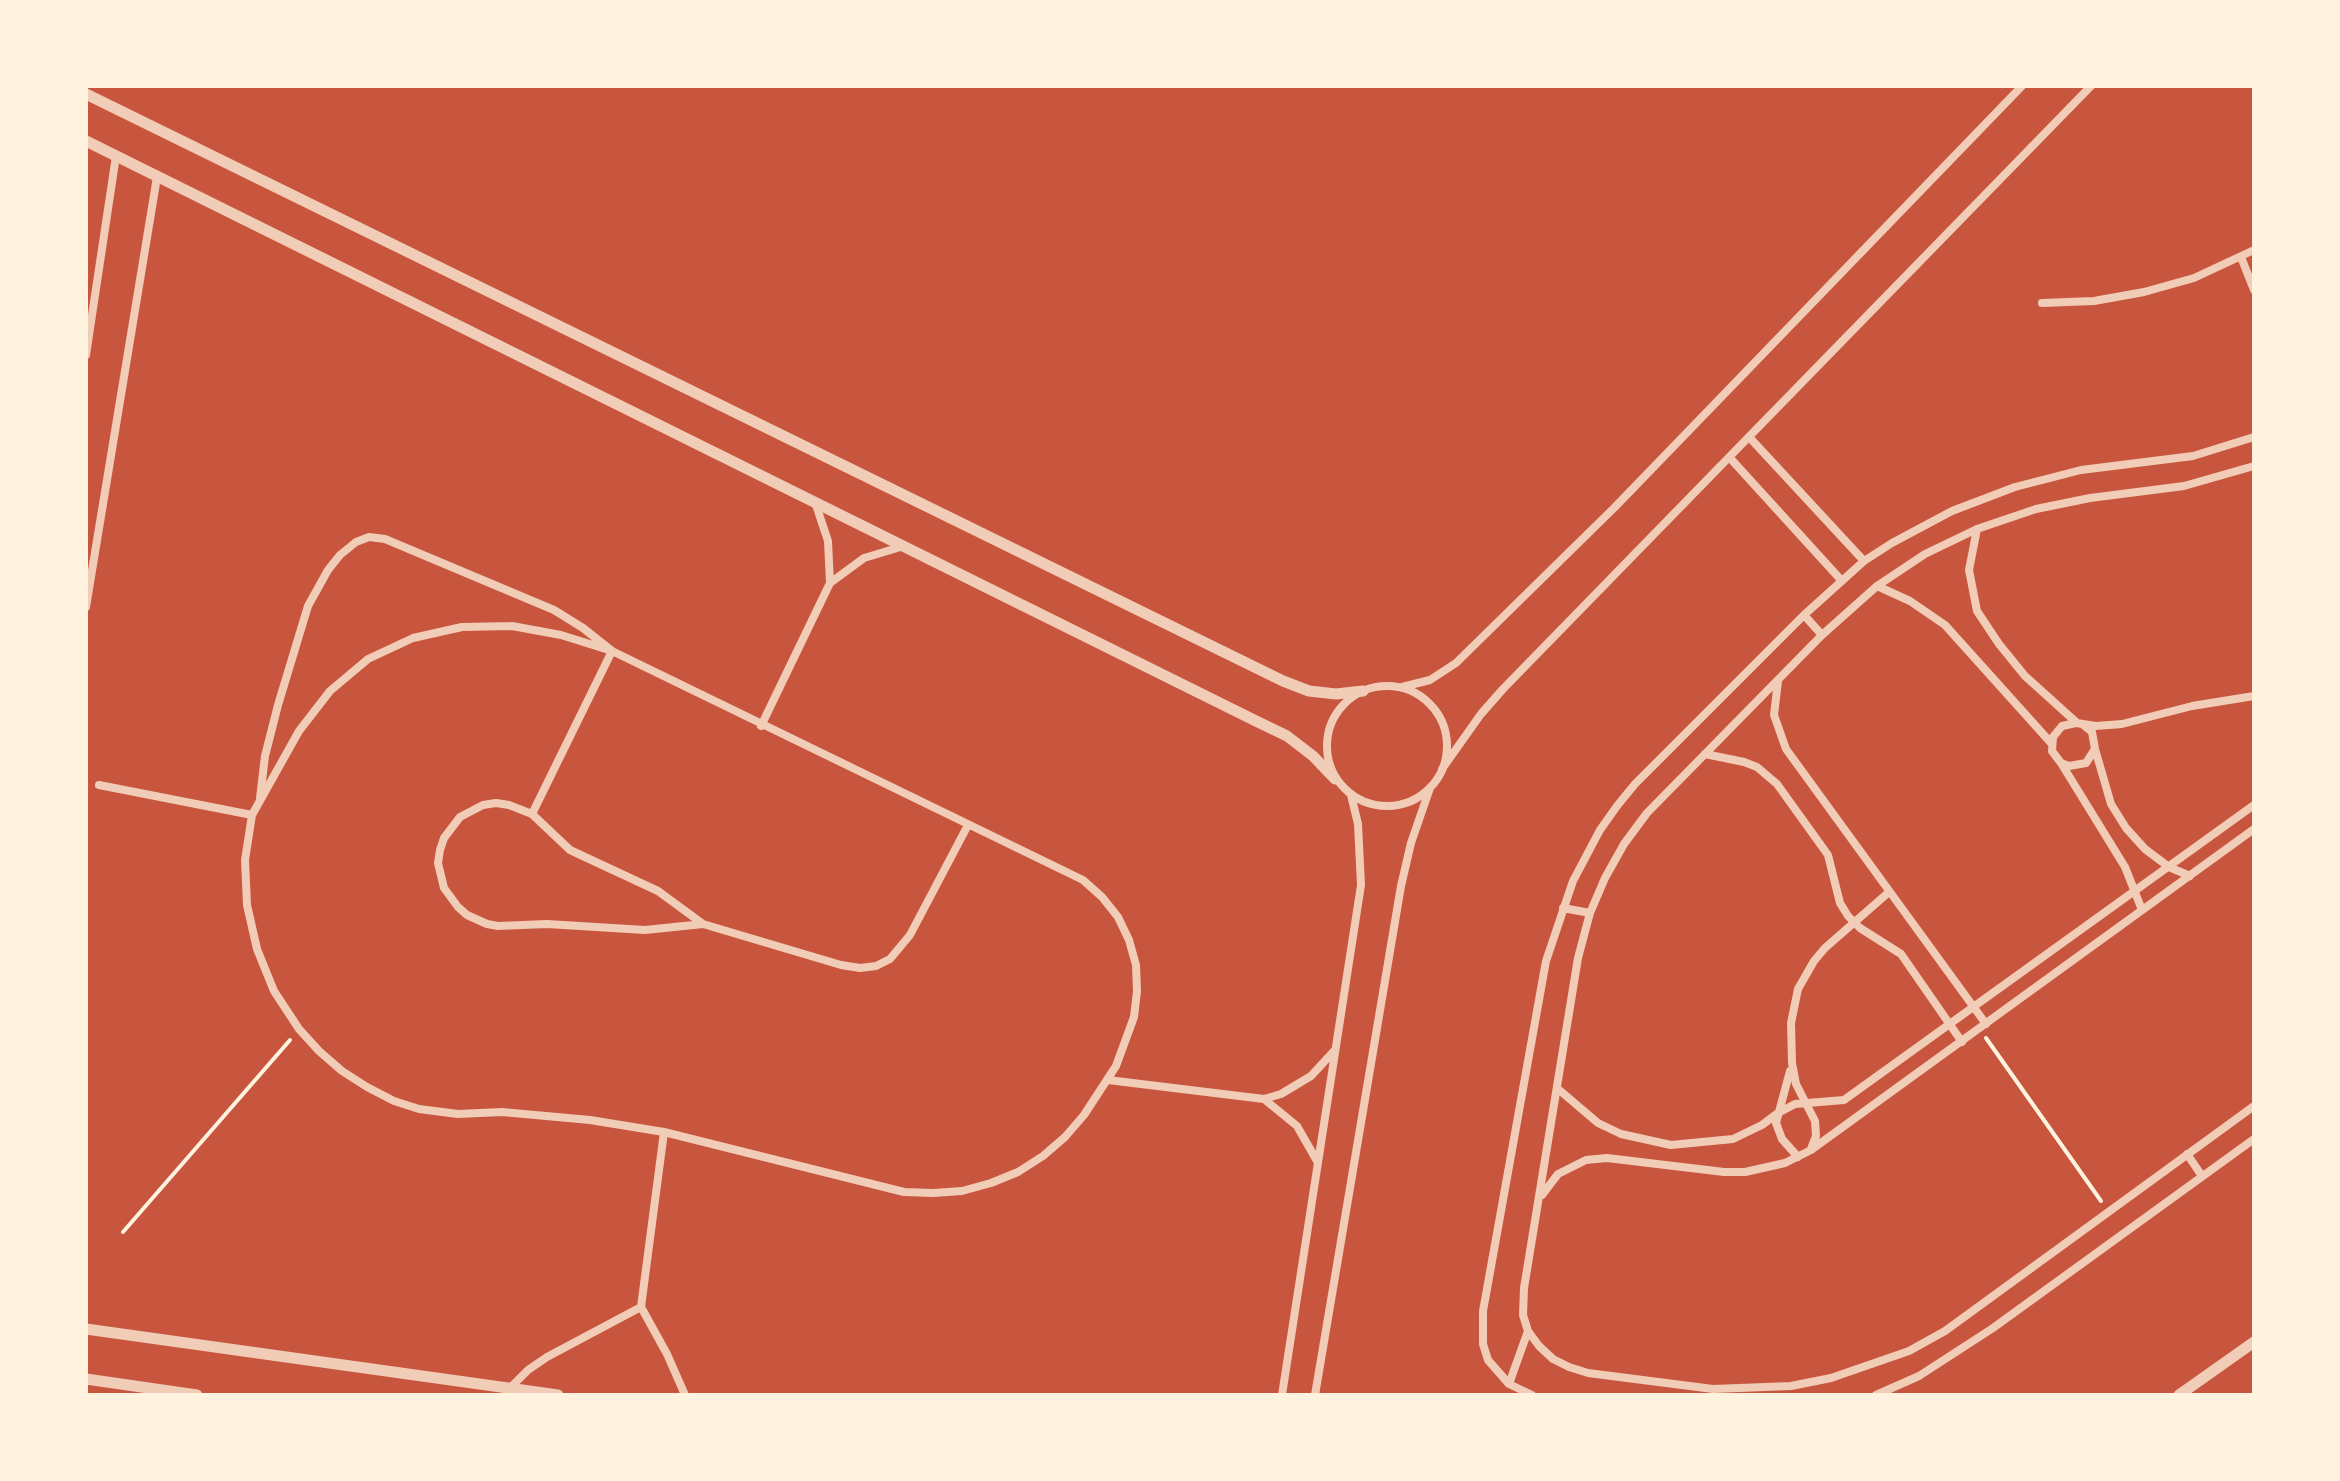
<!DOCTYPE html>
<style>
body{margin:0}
#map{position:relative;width:2340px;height:1481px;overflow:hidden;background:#c8553d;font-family:"Alegreya Sans",sans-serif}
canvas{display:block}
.frame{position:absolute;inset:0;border:88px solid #fff3e0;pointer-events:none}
</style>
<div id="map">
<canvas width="2340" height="1481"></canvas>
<div class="frame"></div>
</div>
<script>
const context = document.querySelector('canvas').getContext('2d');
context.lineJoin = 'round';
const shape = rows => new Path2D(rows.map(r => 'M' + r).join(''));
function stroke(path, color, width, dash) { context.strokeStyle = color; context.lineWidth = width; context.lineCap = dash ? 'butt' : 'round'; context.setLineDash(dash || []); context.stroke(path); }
stroke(shape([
 [1986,1038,2101,1201],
 [123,1232,290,1040]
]), '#fff3e0', 4);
stroke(shape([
 [2241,257,2254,290],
 [2042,303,2094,301,2144,292,2194,278,2254,250],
 [86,355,116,156],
 [1750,438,1864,561],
 [1730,458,1842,581],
 [2254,466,2184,486,2090,498,2036,509,1977,529,1925,554,1877,586,1822,635,1647,813,1624,844,1605,878,1590,913,1578,958,1524,1288,1523,1315,1528,1331,1539,1346,1553,1359,1569,1367,1588,1373,1713,1389,1791,1386,1831,1378,1909,1351,1945,1331,2254,1106],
 [815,502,828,541,830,583],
 [1977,529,1969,570,1977,611,1999,644,2025,676,2076,722],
 [1877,586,1910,601,1945,625,2052,744],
 [86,607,157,177],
 [1804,615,1822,635],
 [512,626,561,635,612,651,1083,880,1102,897,1118,917,1129,940,1136,965,1137,991,1134,1017,1116,1066,1084,1115,1065,1137,1043,1156,1018,1172,991,1183,962,1191,933,1193,904,1192,664,1132,590,1120,502,1112,458,1114,419,1109,394,1101,367,1087,342,1071,319,1051,299,1029,274,991,257,949,247,905,245,860,252,815,299,731,330,691,368,659,413,638,462,627,512,626],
 [1778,681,1774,715,1786,749,1986,1024],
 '1327 746a60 60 0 1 1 120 0a60 60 0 1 1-120 0Z',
 [1402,687,1430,680,1456,663,1615,507,2022,86],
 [2082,724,2092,732,2095,749,2086,763,2069,766,2061,763,2052,751,2053,737,2062,726,2076,723,2096,726,2122,724,2192,706,2254,696],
 [761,726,830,583,864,558,904,546],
 [2095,749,2111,804,2126,828,2145,849,2169,867,2190,876],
 [1705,754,1744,762,1757,767,1777,784,1828,855,1840,903,1848,916,1860,928,1901,954,1962,1042],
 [2061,763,2125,867,2142,910],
 [1442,769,1481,714,1503,689,2091,86],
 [99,785,252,815],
 [260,798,265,756,278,705,308,606,328,570,340,555,356,542,369,537,385,539,554,610,583,628,612,651,532,814],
 [496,803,509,805,532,814,570,850,658,891,703,924,645,930,547,924,498,926,487,924,467,915,458,907,444,888,438,863,440,850,444,838,460,817,483,805,496,803],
 [1563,908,1590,913],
 [703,924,841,965,860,968,876,966,890,959,910,935,968,825],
 [1790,1071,1776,1123,1782,1139,1798,1157],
 [1108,1080,1264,1099,1281,1094,1311,1076,1335,1050],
 [1558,1089,1598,1123,1621,1134,1671,1145,1733,1139,1762,1125,1778,1113,1795,1104,1844,1100,2254,805],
 [1264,1099,1297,1126,1317,1161],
 [1811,1149,1816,1136,1815,1121,1796,1084,1792,1063,1791,1023,1798,989,1814,961,1825,948,1889,892],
 [2187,1154,2202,1176],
 [1542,1195,1558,1174,1586,1160,1607,1158,1724,1172,1745,1172,1785,1163,1811,1150,2254,829],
 [641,1307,664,1132],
 [1509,1384,1528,1331],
 [511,1387,528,1370,547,1357,641,1307,667,1354,685,1395],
 [1282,1395,1361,885,1358,824,1351,795],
 [1315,1395,1401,886,1411,843,1430,788],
 [1532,1395,1509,1384,1488,1360,1483,1344,1483,1311,1546,961,1573,881,1600,830,1617,806,1635,784,1804,615,1864,561,1892,543,1952,511,2015,487,2081,470,2193,456,2254,437],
 [1876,1395,1919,1376,1993,1328,2254,1139]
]), '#f1ccb7', 8);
stroke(shape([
 [86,94,1283,681,1309,691,1336,694,1363,691],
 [86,141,1256,721,1287,736,1313,756,1335,779],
 [86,1329,558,1395],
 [86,1379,197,1395],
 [2179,1395,2254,1342]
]), '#f1ccb7', 11);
</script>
